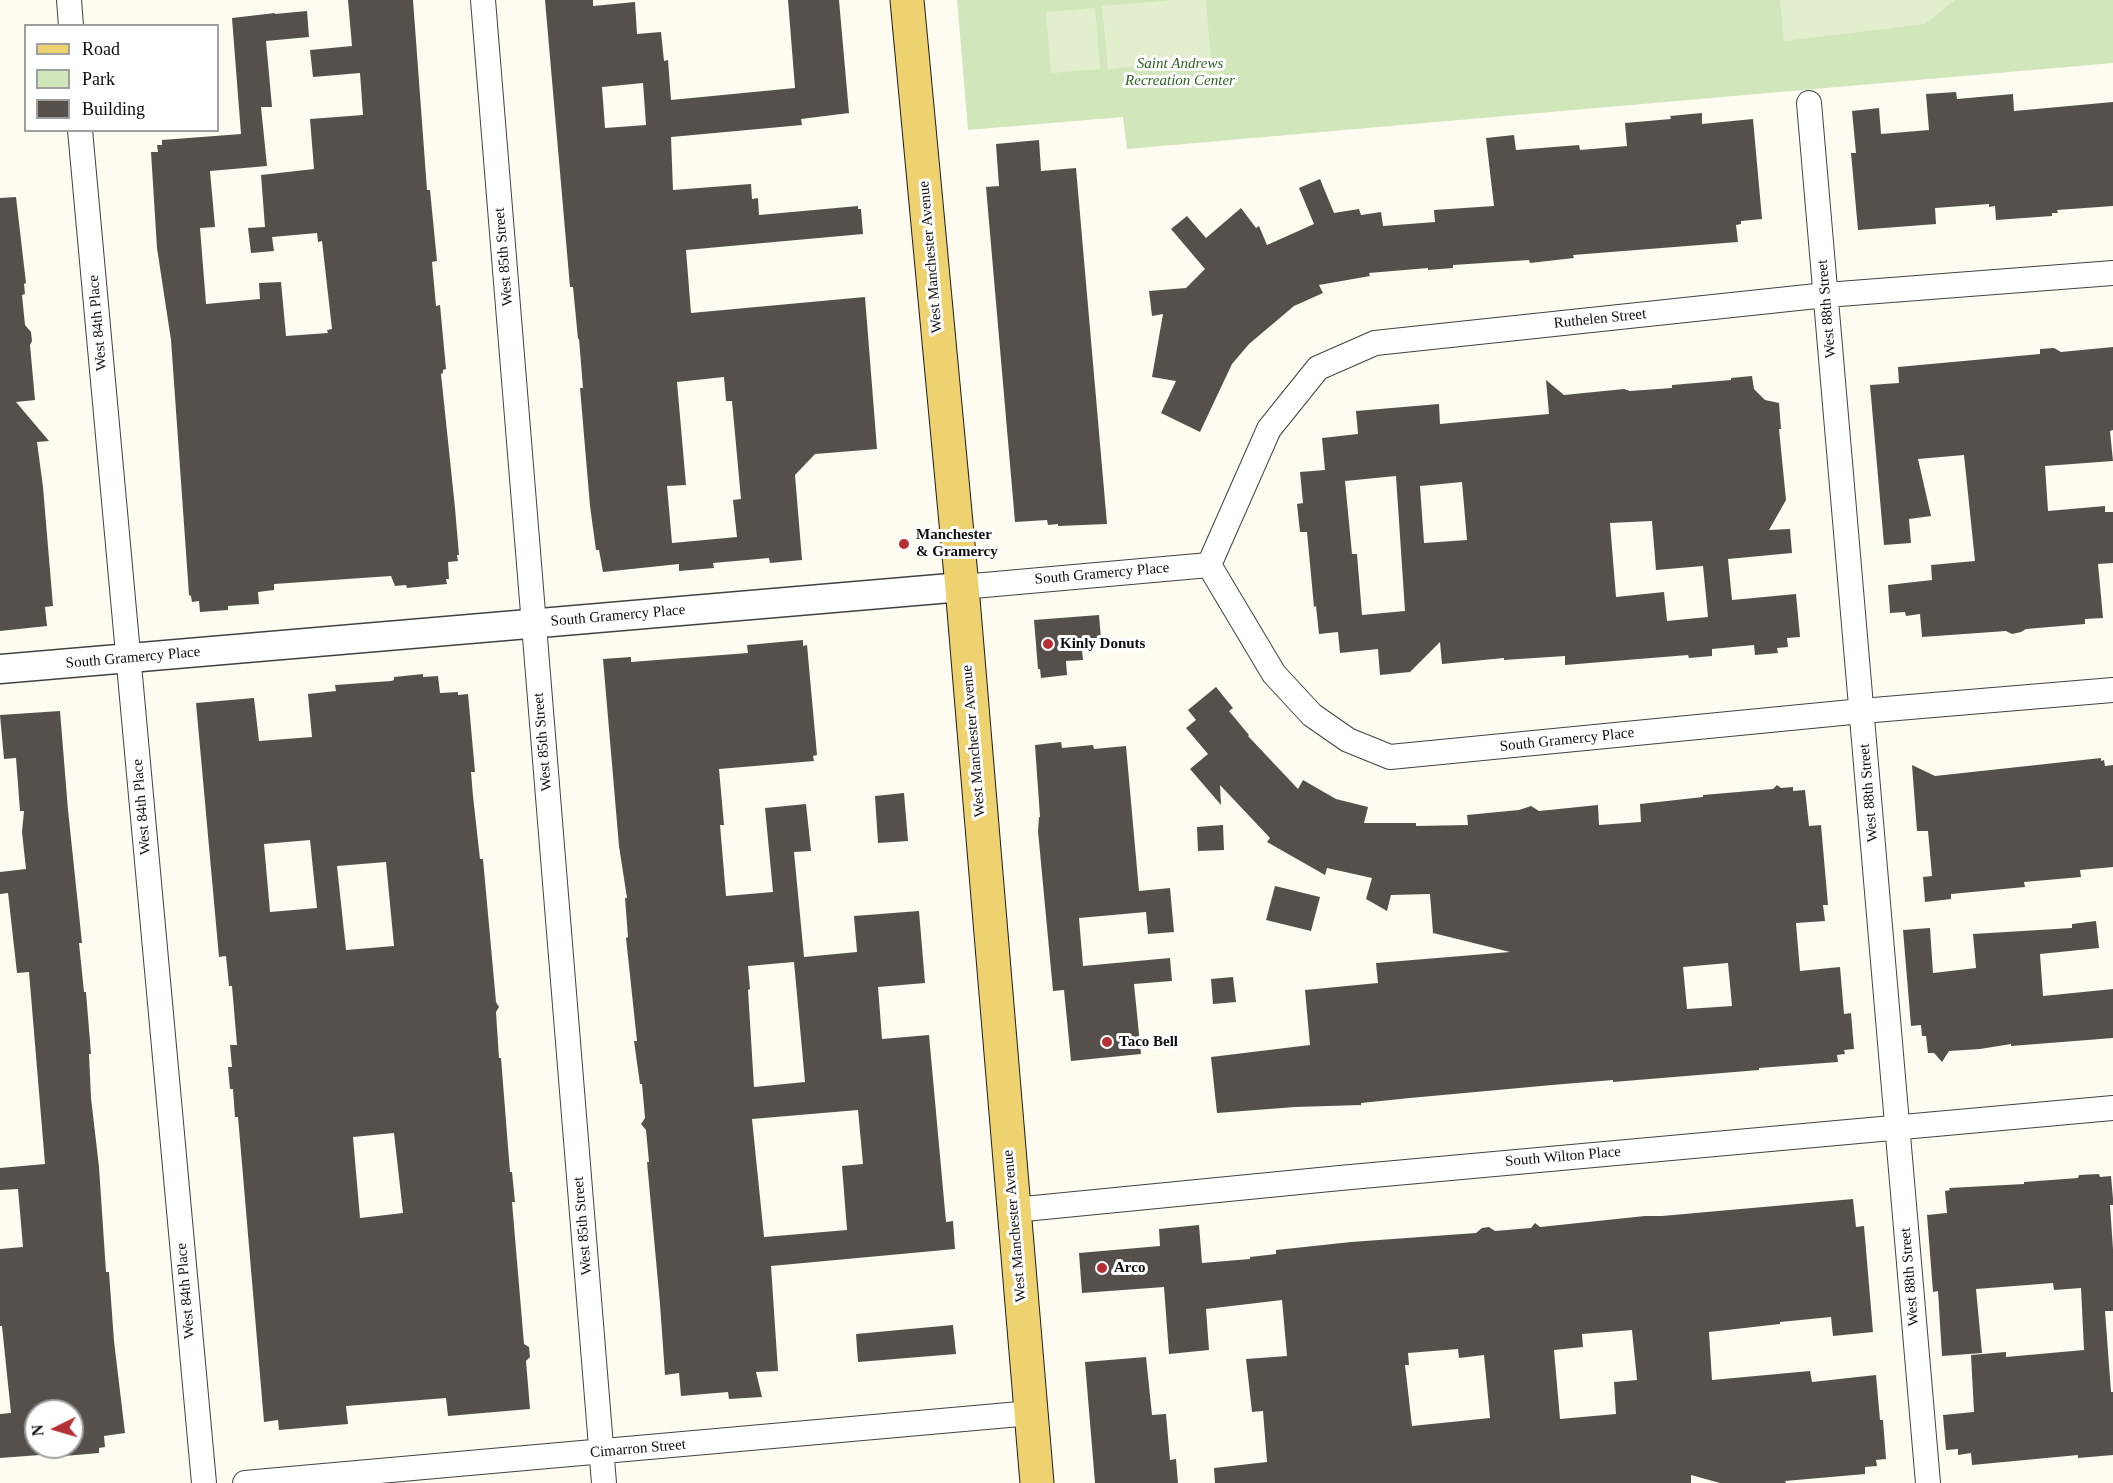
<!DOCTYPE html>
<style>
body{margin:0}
#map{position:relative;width:2113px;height:1483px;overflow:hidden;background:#fefcf1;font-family:"Times New Roman",serif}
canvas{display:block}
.legend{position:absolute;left:24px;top:24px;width:195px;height:108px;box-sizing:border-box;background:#fff;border:2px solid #9f9f9f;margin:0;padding:8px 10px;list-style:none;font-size:18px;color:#0e0e0e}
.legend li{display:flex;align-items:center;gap:12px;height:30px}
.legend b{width:30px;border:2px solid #9f9f9f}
.north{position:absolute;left:24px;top:1399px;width:60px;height:60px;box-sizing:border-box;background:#fff;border:2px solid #9f9f9f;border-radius:50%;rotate:265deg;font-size:16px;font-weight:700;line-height:24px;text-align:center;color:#0e0e0e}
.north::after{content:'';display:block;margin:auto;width:21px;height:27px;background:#b53034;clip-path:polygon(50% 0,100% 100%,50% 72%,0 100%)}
</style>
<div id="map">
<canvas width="2113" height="1483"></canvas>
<ul class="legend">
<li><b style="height:8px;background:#efd270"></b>Road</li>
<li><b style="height:16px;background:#d2e6bc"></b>Park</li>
<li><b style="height:16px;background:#56504c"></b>Building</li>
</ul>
<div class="north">N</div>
</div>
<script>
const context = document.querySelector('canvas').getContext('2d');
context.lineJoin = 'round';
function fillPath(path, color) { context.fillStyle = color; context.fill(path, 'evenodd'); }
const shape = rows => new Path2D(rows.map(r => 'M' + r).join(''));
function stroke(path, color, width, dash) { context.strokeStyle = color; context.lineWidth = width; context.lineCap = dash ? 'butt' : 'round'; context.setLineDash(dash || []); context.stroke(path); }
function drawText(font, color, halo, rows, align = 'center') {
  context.font = font + ' "Times New Roman",serif'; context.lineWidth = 6; context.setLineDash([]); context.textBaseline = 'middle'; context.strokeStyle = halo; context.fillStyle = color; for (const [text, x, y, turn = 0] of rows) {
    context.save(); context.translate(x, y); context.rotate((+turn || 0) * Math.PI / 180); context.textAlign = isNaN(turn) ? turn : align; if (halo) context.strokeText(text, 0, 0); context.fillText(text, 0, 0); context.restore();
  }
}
fillPath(shape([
 [957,0,2113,0,2113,63,1127,149,1123,117,968,130]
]), '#d2e6bc');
fillPath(shape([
 [1175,0,1206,0,1211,60,1108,69,1102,6],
 [1780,0,1955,0,1925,24,1784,41],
 [1095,8,1100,69,1051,73,1046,12]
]), '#e2eece');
fillPath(shape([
 [348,0,413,0,427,190,430,190,437,261,432,262,436,306,440,305,446,369,443,370,443,373,441,374,455,508,459,555,457,555,458,561,448,562,449,579,446,579,447,584,407,588,406,585,395,586,391,576,274,584,274,590,258,592,259,604,228,606,228,610,200,612,199,601,192,602,191,596,189,595,171,340,157,248,151,152,158,152,157,145,162,145,162,140,241,134,232,18,275,13,275,14,307,11,309,37,266,41,272,107,261,107,267,166,210,171,215,227,200,228,206,304,260,299,259,283,281,282,286,336,328,333,327,330,332,329,322,241,318,242,317,233,272,237,274,251,251,253,248,228,265,227,261,175,314,169,310,119,363,115,360,73,313,77,310,50,352,46],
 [545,0,593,0,593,6,635,2,637,34,661,32,664,61,668,60,671,100,795,88,788,0,839,0,849,113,801,119,802,125,671,137,673,190,751,184,752,199,758,198,759,215,858,206,858,209,861,209,863,234,686,250,691,313,865,297,877,449,815,454,795,475,802,560,770,563,769,558,713,563,714,568,679,571,679,564,603,572,599,550,596,550,590,506,580,388,583,388,579,339,578,339,573,287,570,287],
 [643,83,646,125,605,128,602,87],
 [724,377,726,401,732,401,741,499,733,500,737,537,672,543,667,486,686,485,677,382],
 [1956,92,1957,99,2013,94,2014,111,2113,102,2113,206,2057,210,2058,213,2052,213,2052,216,1996,220,1995,206,1989,207,1989,204,1935,208,1936,224,1858,230,1851,153,1856,153,1852,111,1879,108,1881,134,1929,130,1926,94],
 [1702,113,1702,124,1753,119,1762,219,1741,221,1741,224,1736,225,1738,242,1573,255,1574,258,1530,263,1529,260,1453,265,1453,268,1428,270,1428,268,1369,273,1370,276,1319,285,1323,293,1294,306,1249,344,1232,364,1200,432,1161,413,1176,381,1152,377,1163,314,1152,316,1149,291,1186,288,1205,269,1171,229,1187,216,1206,238,1241,208,1256,228,1259,226,1267,245,1314,224,1299,188,1320,179,1334,213,1359,209,1361,215,1381,212,1383,226,1435,222,1434,210,1494,206,1486,138,1514,135,1516,150,1579,145,1580,150,1627,146,1625,123,1671,119,1670,116],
 [1039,140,1041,171,1076,168,1107,524,1058,526,1058,524,1048,525,1047,520,1015,522,986,187,999,186,996,144],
 [16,197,26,283,24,284,25,294,22,295,25,325,31,332,32,341,30,345,35,400,16,402,49,441,37,442,43,487,53,606,45,607,47,626,0,631,0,198],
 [2113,347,2113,430,2110,431,2113,461,2045,466,2048,511,2105,506,2105,512,2113,512,2113,563,2098,564,2103,618,2085,619,2085,624,2026,629,2021,632,2012,634,2006,631,1922,637,1920,614,1906,616,1905,612,1890,613,1888,585,1932,580,1931,565,1975,561,1964,455,1918,459,1931,516,1909,519,1911,543,1884,545,1870,385,1899,383,1898,367,2040,354,2040,349,2054,348,2061,352],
 [1752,376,1754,389,1765,400,1779,403,1781,429,1779,429,1786,500,1769,530,1790,529,1792,553,1728,559,1732,600,1796,594,1800,637,1787,638,1788,647,1777,648,1778,653,1755,655,1754,645,1712,649,1712,656,1689,658,1688,655,1565,665,1565,656,1504,660,1504,658,1442,664,1440,642,1410,672,1380,675,1378,649,1340,653,1338,632,1319,634,1316,606,1314,607,1307,532,1300,532,1297,504,1303,503,1300,472,1325,470,1322,438,1358,434,1356,411,1439,404,1440,424,1483,420,1549,414,1546,380,1564,395,1624,389,1630,391,1672,388,1672,385,1731,380,1731,378],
 [1396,476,1405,611,1362,615,1357,554,1352,554,1345,481],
 [1462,482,1467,540,1424,543,1420,486],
 [1652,521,1656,570,1703,566,1708,617,1667,621,1664,592,1616,597,1610,523],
 [1099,615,1101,639,1081,641,1083,660,1066,661,1067,675,1041,678,1040,669,1038,669,1034,620],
 [803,640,803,646,807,645,817,755,813,756,814,761,719,769,724,825,720,825,726,896,773,892,765,808,806,804,811,851,794,852,804,957,857,952,854,916,919,911,925,983,878,987,882,1039,929,1035,946,1222,953,1221,955,1249,771,1266,778,1371,756,1372,762,1397,729,1399,728,1392,681,1396,679,1373,665,1375,660,1304,647,1162,649,1162,646,1130,641,1124,645,1118,642,1084,640,1084,634,1041,637,1041,626,938,628,937,625,898,627,898,619,846,603,659,631,657,631,662,748,653,747,645],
 [794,962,805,1082,754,1087,748,990,750,989,748,966],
 [858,1110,863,1164,842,1166,847,1230,764,1237,752,1119],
 [423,674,423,677,438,676,440,693,458,692,458,695,468,694,475,772,471,772,473,796,480,859,483,859,496,1002,499,1007,496,1012,499,1058,501,1058,510,1172,512,1172,515,1202,512,1202,524,1344,529,1347,530,1357,526,1361,530,1409,448,1416,446,1398,346,1406,348,1424,279,1430,278,1420,264,1422,238,1117,235,1117,233,1089,230,1089,228,1067,232,1067,230,1045,237,1045,232,986,229,986,226,956,219,957,196,703,254,698,259,741,312,737,308,694,336,691,335,685,391,681,394,680,394,677],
 [310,840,317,908,270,912,264,844],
 [386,862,394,946,346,950,337,866],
 [394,1133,403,1213,360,1218,353,1137],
 [1216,687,1233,708,1229,711,1249,735,1248,736,1298,789,1303,780,1336,799,1368,807,1364,823,1416,823,1416,826,1468,825,1467,815,1519,810,1531,806,1539,811,1598,805,1599,825,1641,822,1640,804,1703,797,1703,795,1773,789,1777,785,1781,788,1793,787,1793,791,1805,790,1809,826,1821,825,1828,905,1823,905,1825,921,1796,923,1800,971,1840,967,1844,1014,1851,1013,1854,1049,1844,1050,1845,1054,1837,1055,1838,1062,1759,1068,1759,1070,1613,1082,1613,1080,1552,1085,1410,1098,1361,1103,1361,1105,1295,1107,1217,1113,1211,1057,1310,1045,1305,990,1378,983,1376,963,1510,952,1433,933,1430,894,1391,895,1387,911,1366,899,1372,878,1327,868,1325,875,1267,842,1270,838,1220,785,1221,805,1190,769,1208,754,1186,728,1196,720,1188,710],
 [1728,963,1732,1006,1687,1009,1683,967],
 [60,711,68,810,82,943,79,943,84,992,86,992,91,1054,89,1054,91,1098,99,1167,106,1272,109,1272,114,1341,125,1433,104,1436,105,1447,99,1448,99,1453,53,1457,53,1454,0,1458,0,1414,11,1413,2,1326,0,1326,0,1249,23,1247,18,1189,0,1190,0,1168,45,1164,29,972,17,973,8,893,0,894,0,872,26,869,22,832,24,811,20,811,16,758,4,759,0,715],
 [36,1411,72,1411,72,1447,36,1447],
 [1061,742,1062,748,1093,745,1094,749,1126,746,1139,891,1170,888,1174,932,1148,934,1146,912,1079,918,1083,966,1170,958,1172,981,1134,984,1141,1054,1071,1061,1064,990,1053,991,1038,831,1039,817,1040,817,1035,745],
 [2101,758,2101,761,2104,760,2105,766,2113,765,2113,867,2080,870,2081,877,2024,882,2025,887,1951,894,1951,899,1925,902,1923,877,1932,876,1928,831,1917,831,1912,765,1935,776],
 [904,793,908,841,878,843,875,796],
 [1223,825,1224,850,1198,851,1197,827],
 [1275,886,1320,897,1311,931,1266,920],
 [2096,921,2099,948,2040,954,2043,996,2113,989,2113,1038,2011,1046,2011,1044,1980,1049,1949,1051,1942,1062,1934,1053,1928,1053,1926,1036,1922,1036,1921,1025,1911,1026,1903,930,1930,928,1933,973,1976,968,1973,934,2072,928,2072,924],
 [1233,977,1236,1002,1213,1004,1211,979],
 [2099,1174,2100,1177,2111,1176,2113,1199,2113,1205,2110,1205,2113,1249,2113,1311,2105,1311,2111,1392,2113,1392,2113,1455,2078,1458,2078,1455,1972,1465,1971,1453,1958,1455,1958,1449,1946,1450,1943,1415,1974,1412,1971,1355,2006,1352,2006,1357,2084,1350,2081,1288,2054,1290,2053,1283,1976,1289,1982,1353,1942,1356,1938,1291,1933,1292,1927,1215,1947,1213,1945,1191,1950,1190,1949,1188,2024,1184,2024,1182,2078,1178,2079,1175],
 [1853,1199,1856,1227,1864,1226,1873,1332,1833,1336,1831,1317,1780,1322,1780,1324,1709,1332,1712,1380,1810,1371,1812,1382,1876,1375,1880,1420,1883,1420,1886,1459,1876,1460,1877,1466,1865,1467,1865,1474,1785,1481,1786,1483,1720,1483,1691,1475,1691,1483,1215,1483,1214,1468,1267,1462,1263,1411,1252,1412,1246,1359,1287,1356,1282,1300,1206,1309,1209,1350,1169,1354,1164,1287,1082,1293,1079,1253,1160,1246,1159,1229,1199,1225,1202,1263,1250,1259,1250,1257,1276,1254,1276,1250,1351,1242,1476,1233,1482,1228,1489,1227,1495,1231,1531,1228,1535,1223,1540,1227,1645,1216,1662,1216],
 [1632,1330,1637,1380,1614,1382,1616,1414,1560,1419,1554,1350,1583,1347,1582,1334],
 [1458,1349,1459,1358,1484,1355,1490,1418,1412,1426,1405,1365,1409,1365,1408,1353],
 [953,1325,956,1354,858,1362,856,1334],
 [1146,1357,1152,1415,1166,1414,1170,1460,1176,1459,1178,1483,1095,1483,1085,1362]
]), '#56504c');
const minor = shape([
 [69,0,71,26],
 [483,0,604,1483],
 [1809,103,1928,1483],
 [80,130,204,1483],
 [1209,565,1269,429,1318,368,1375,343,1826,295,2113,273],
 [1209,565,1274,674,1312,715,1348,740,1390,757,1862,711,2113,690],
 [962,587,1209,565],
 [1014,1210,1340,1178,2113,1108],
 [245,1483,1031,1413]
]);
const tertiary = shape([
 [0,669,962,587]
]);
const primary = shape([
 [907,0,962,587,1037,1483]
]);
stroke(minor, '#414141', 26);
stroke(tertiary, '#414141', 31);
stroke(primary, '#1f1f1f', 35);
stroke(minor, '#fff', 24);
stroke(tertiary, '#fff', 28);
stroke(primary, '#efd270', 33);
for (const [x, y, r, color] of [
 [904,544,6,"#b53034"],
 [1048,644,6,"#b53034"],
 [1107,1042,6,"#b53034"],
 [1102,1268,6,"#b53034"]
]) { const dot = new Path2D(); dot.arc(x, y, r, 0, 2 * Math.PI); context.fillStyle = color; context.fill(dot); stroke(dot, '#fff', 2); }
drawText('italic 15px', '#2f6223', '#fff', [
 ["Saint Andrews",1180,64],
 ["Recreation Center",1180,81]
]);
drawText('15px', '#0e0e0e', '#fff', [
 ["West 85th Street",504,257,-95],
 ["West Manchester Avenue",931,257,-95],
 ["West 88th Street",1827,309,-95],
 ["Ruthelen Street",1600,319,-6],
 ["West 84th Place",98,323,-95],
 ["South Gramercy Place",1102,574,-5],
 ["South Gramercy Place",618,616,-5],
 ["South Gramercy Place",133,658,-5],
 ["South Gramercy Place",1567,740,-6],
 ["West Manchester Avenue",974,741,-95],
 ["West 85th Street",543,742,-95],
 ["West 88th Street",1869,793,-95],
 ["West 84th Place",142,807,-95],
 ["South Wilton Place",1563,1157,-5],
 ["West 85th Street",583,1226,-95],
 ["West Manchester Avenue",1015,1226,-95],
 ["West 88th Street",1910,1277,-95],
 ["West 84th Place",186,1291,-95],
 ["Cimarron Street",638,1449,-5]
]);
drawText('bold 15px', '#0e0e0e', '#fff', [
 ["Manchester",916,535],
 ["& Gramercy",916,552],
 ["Kinly Donuts",1060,644],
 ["Taco Bell",1119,1042],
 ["Arco",1114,1268]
], 'left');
</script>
